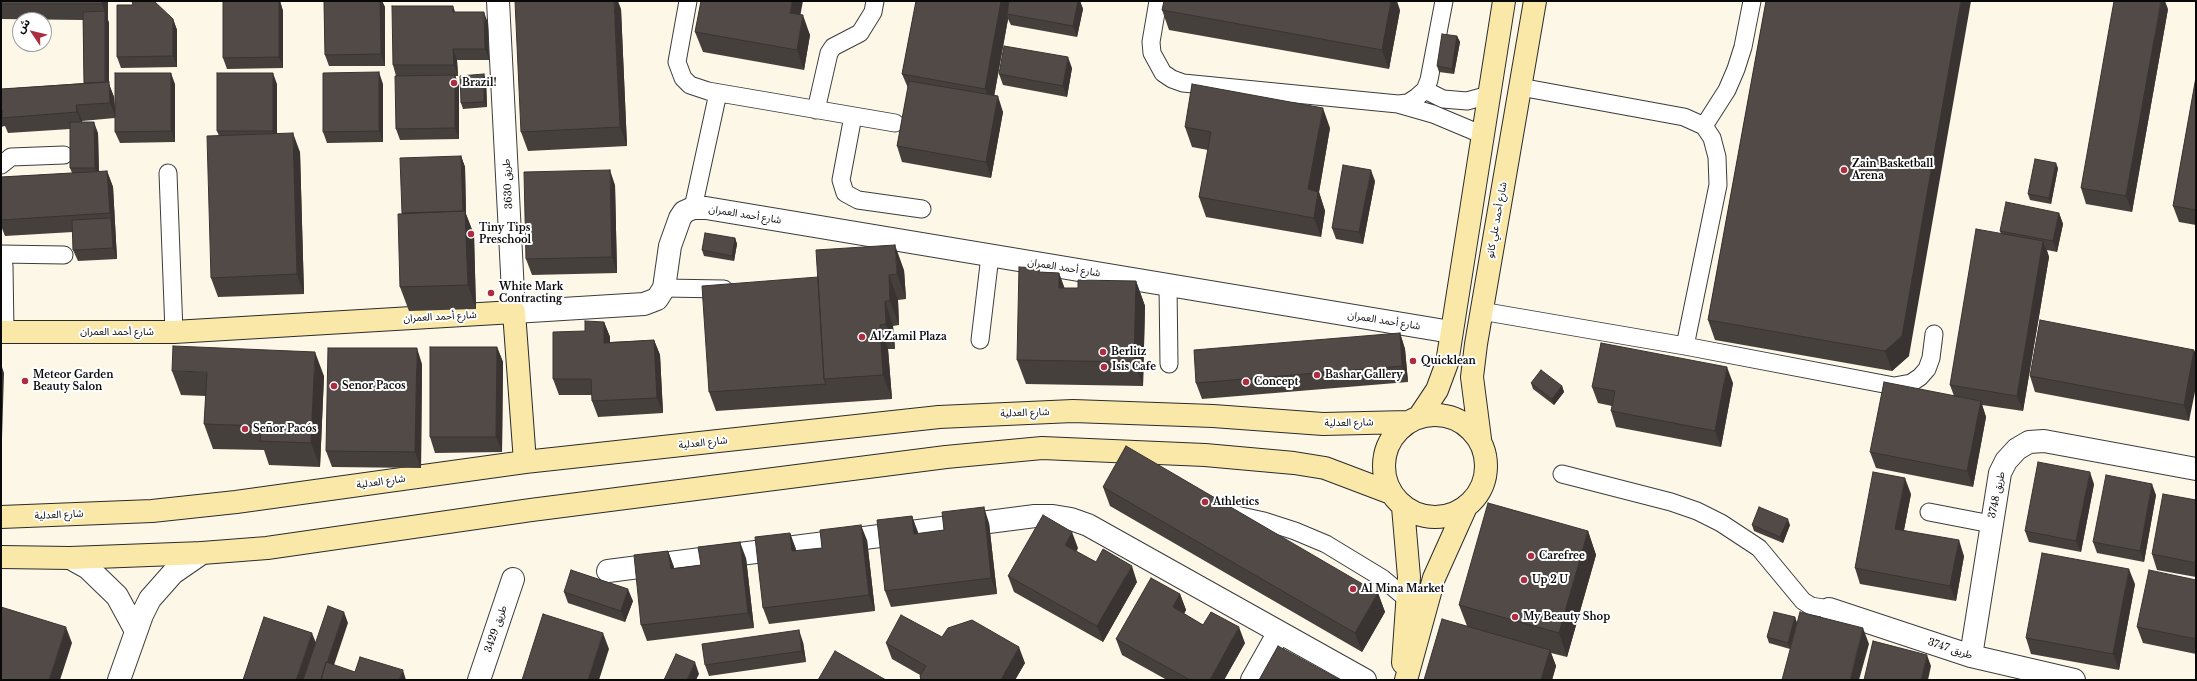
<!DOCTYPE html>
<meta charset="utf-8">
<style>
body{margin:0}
#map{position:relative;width:2197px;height:681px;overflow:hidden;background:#fdf7e8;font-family:"Libre Baskerville","Noto Sans Arabic",serif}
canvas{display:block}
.frame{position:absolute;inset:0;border:2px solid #090909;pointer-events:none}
.north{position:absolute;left:12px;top:12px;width:40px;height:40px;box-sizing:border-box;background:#fff;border:1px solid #9d9d9d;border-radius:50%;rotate:305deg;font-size:11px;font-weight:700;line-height:16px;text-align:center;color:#090909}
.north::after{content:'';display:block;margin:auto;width:14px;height:18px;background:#ad2d40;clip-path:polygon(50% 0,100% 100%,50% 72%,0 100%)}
</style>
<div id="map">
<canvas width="2197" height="681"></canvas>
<div class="frame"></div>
<div class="north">ش</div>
</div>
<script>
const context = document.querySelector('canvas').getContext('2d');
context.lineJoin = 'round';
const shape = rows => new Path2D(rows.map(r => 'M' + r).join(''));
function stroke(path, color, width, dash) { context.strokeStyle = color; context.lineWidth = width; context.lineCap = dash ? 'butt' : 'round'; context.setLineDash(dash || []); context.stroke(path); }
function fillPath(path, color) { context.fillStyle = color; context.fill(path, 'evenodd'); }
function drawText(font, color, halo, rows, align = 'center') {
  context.font = font + ' "Libre Baskerville","Noto Sans Arabic",serif'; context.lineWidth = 4; context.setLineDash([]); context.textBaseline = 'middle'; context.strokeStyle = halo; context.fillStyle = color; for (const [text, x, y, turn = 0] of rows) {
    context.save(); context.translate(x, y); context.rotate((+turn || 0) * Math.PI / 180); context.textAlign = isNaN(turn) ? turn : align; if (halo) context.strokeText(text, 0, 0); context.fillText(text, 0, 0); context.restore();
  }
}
const lane = shape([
 [688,1,677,62,683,78,690,85,708,91,895,123],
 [1158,1,1151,42,1152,53,1163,73,1172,79,1183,83,1398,104,1408,103,1417,97,1425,90,1429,80,1444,1],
 [1520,87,1684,117,1704,126,1712,138,1717,157,1718,185,1685,346],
 [1425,90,1443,99,1467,101,1489,95],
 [1398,104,1433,114,1483,135],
 [816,110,829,53,833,47,860,33,873,12,875,1],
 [853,116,841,180,845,193,858,200,922,209],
 [1704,126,1727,90,1736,69,1743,47,1752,1],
 [1,165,11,157,64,155],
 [168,173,174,332],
 [693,208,718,93],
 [1,254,64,255],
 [1,257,4,266,5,332],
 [1168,285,1169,364],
 [664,288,724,289],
 [1481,311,1685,346,1894,386,1911,383,1920,377,1927,369,1931,358,1934,334],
 [980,340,990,256],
 [1562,474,1671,502,1697,511,1721,523,1759,548,1803,601,1811,606,1829,609],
 [1929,512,1991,524],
 [1232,514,1264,521,1295,531,1326,544,1382,578,1407,599]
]);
const street = shape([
 [498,1,514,312,644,304,657,299,664,288,670,246,680,218,684,212,693,208,706,208,1451,332],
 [70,558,88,568,117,596,136,631],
 [608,571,1035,516,1053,516,1071,519,1088,525,1365,680],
 [1829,609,1971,656,2074,680],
 [1971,656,2000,473,2006,461,2017,449,2029,442,2044,441,2196,469],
 [119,680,142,615,150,599,173,573,202,553],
 [479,680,513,579],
 [1252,680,1279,632]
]);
const secondary = shape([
 [1,332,174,332,514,312,525,462],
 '1384 466a51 51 0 1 1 102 0a51 51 0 1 1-102 0Z',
 [1419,417,1437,390,1447,363,1504,1],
 [1480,439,1472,377,1476,344,1535,1],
 [1,517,152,511,236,502,525,462,939,417,1073,411,1213,416,1323,424,1407,422],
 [1,557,70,558,202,553,267,548,531,510,946,457,1042,448,1205,455,1294,463,1325,468,1391,493],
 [1403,663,1409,577,1403,507],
 [1406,680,1434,578,1465,509]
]);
stroke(lane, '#3c3c3c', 19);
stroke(street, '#3c3c3c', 24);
stroke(secondary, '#2b2b2b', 24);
stroke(lane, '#fff', 17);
stroke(street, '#fff', 22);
stroke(secondary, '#f9e8a7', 22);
fillPath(shape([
 [1,1,108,1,108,20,109,23,109,84,114,97,115,114,175,84,175,142,120,143,115,132,115,118,82,121,82,122,98,133,99,172,107,171,113,187,117,259,78,261,73,250,73,232,5,236,1,226,1,177,72,173,70,168,70,129,8,133,5,126,1,127,1,89,84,83,83,20,1,19],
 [223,1,280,1,283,11,283,68,227,69,223,58],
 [324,1,382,1,385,7,385,66,329,66,325,55],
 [916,1,1080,1,1083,9,1077,37,1011,25,1008,19,994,96,1003,112,991,178,902,162,897,146,908,88,902,74],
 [1766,1,1909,356,1892,371,1715,340,1708,320],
 [621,9,627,146,528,151,521,132],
 [2168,9,2132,212,2086,204,2081,188],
 [1162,10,1400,10,1389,69,1169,30],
 [456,12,488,23,489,60,457,60,458,76,455,76,459,86,459,139,400,140,396,129,396,76,393,65],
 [800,15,810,35,804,70,703,52,695,32],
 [173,19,177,30,177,67,121,68,117,57],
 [1457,36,1460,42,1454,74,1439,72,1437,66],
 [1072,68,1067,97,1003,85,999,74],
 [2196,77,2196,225,2179,222,2173,206],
 [486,80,487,107,463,109,461,103],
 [277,84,277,133,300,152,304,294,218,297,211,278,219,136,217,131],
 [383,84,383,142,327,143,323,132],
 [1185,127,1330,128,1319,192,1325,211,1321,237,1206,217,1199,197,1208,150,1192,147],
 [461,156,465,167,466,214,474,235,476,309,409,311,400,287,402,213],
 [2058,168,2051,204,2030,200,2028,194],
 [1375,181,1363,244,1336,239,1332,228],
 [615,185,617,273,532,275,526,259],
 [2059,213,2063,224,2057,252,2047,250,2049,257,2023,411,1982,405,1986,417,1973,487,1876,468,1870,452,1954,396,1950,385,2001,234,2000,231],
 [735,238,737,244,734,261,704,256,702,250],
 [904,270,906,299,898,300,899,325,893,326,895,349,888,349,892,399,716,411,709,392,818,277],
 [1041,272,1059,273,1064,288,1078,288,1136,281,1145,306,1143,386,1026,384,1017,360],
 [604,322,610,337,610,342,654,340,660,355,663,413,598,417,592,401,592,395,559,395,553,379,585,331],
 [1400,333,1405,349,1408,382,1202,399,1196,383],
 [497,347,503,362,502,452,435,453,430,437],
 [2194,350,2189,421,2035,392,2030,376],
 [422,364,421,468,332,467,326,451],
 [172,371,324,376,320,467,269,465,264,450,213,449,204,424,206,396,181,395],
 [1531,383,1562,386,1564,392,1554,405,1533,389],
 [1733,383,1721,447,1616,427,1611,411,1612,406,1598,403,1592,387],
 [2094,484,2081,552,2029,542,2025,531],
 [1103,487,1378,593,1385,612,1362,652,1110,506],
 [1911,494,1904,530,1964,556,1956,601,1860,584,1855,568],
 [2156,495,2144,562,2097,553,2093,542],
 [2196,500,2196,577,2157,570,2152,554],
 [912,516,918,534,989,523,997,594,891,607,885,591],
 [1752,525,1790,525,1783,543,1754,531],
 [1588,531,1596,555,1567,657,1551,653,1556,666,1552,680,1424,680,1467,626,1459,605],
 [790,533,796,551,822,548,867,540,875,611,769,624,763,608],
 [1078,548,1076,552,1096,562,1137,582,1103,642,1014,592,1008,576],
 [668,551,674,568,701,565,746,558,754,628,647,641,641,625],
 [2196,580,2196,654,2143,643,2137,627],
 [2135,584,2119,670,2031,654,2026,638],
 [564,592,633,601,625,622,568,603],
 [1180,594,1186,610,1184,614,1203,625,1245,643,1224,680,1167,680,1122,655,1116,639],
 [1795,617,1797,623,1790,649,1769,643,1767,637],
 [942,637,1025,663,1015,680,921,680,920,675,892,659,886,643],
 [803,642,806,662,709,676,705,665]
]), '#46403d');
fillPath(shape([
 [102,1,108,1,108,20,102,4],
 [279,1,280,1,283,11,283,68,279,57],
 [380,1,382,1,385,7,385,66,381,54],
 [614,1,618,1,621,9,627,146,620,127],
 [792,1,803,1,797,33,790,13],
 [1001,1,1012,1,1007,14,1008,19,992,108,985,89],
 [1078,1,1080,1,1083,9,1077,37,1073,26],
 [1391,1,1397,1,1400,10,1389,69,1382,50],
 [1961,1,1971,1,1909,356,1892,371,1885,351],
 [2161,1,2165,1,2168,9,2132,212,2126,196],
 [453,6,457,17,453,12],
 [105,11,109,23,109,84,114,97,116,118,110,103,106,83],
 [484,12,488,23,489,60,485,49],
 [803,15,810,35,804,70,797,50],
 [173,19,177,30,177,67,173,56],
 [1457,36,1460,42,1454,74,1452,69],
 [453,49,457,60,458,76,454,65],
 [1068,57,1072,68,1067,97,1063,86],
 [379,72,383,84,383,142,379,131],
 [171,73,175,84,175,142,171,131],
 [273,73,277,84,277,142,273,131],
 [484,74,486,80,487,107,484,102],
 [455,75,459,86,459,139,455,128],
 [998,96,1003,112,991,178,986,162],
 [76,105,82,121,83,128,77,112],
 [1323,108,1330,128,1319,192,1325,211,1321,237,1314,218,1308,189],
 [94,122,98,133,99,179,95,168],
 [293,133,300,152,304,294,297,274],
 [461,156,465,167,466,214,474,235,476,309,468,285,463,214],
 [2056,163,2058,168,2051,204,2049,198],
 [610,170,615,185,617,273,612,257],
 [1371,170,1375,181,1363,244,1359,232],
 [107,171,113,187,117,259,113,248,111,218,110,213],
 [2059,213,2063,224,2057,252,2053,241],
 [735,238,737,244,734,261,732,256],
 [2043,241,2049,257,2023,411,2017,396],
 [895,245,904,270,906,299,897,274],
 [1059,273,1068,297,1059,288],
 [889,275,898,300,899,325,890,301],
 [1136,281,1145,306,1143,386,1134,362],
 [885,301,893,326,895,349,886,324],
 [604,322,610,337,610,359,604,343],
 [880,325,888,349,892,399,883,375],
 [1400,333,1405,349,1408,382,1402,366],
 [654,340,660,355,663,413,657,398],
 [497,347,503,362,502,452,496,437],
 [417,348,422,364,421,468,415,452],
 [2194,350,2196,354,2196,387,2189,421,2184,405],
 [315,352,324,376,320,467,311,443],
 [1,364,4,373,1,471],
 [1727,367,1733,383,1721,447,1715,431],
 [1562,386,1564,392,1554,405,1552,399],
 [1981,401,1986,417,1973,487,1967,471],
 [2090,472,2094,484,2081,552,2076,541],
 [1905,478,1911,494,1901,545,1895,529],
 [2152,484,2156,495,2144,562,2140,551],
 [984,507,989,523,997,594,991,578],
 [912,516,918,532,920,550,914,534],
 [1788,519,1790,525,1783,543,1780,537],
 [861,525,867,540,875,611,869,595],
 [1588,531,1596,555,1567,657,1559,633],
 [1072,532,1078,548,1071,561,1065,545],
 [790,533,796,549,798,567,792,551],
 [1959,540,1964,556,1956,601,1950,586],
 [740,542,746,558,754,628,748,613],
 [668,551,674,567,676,585,671,569],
 [1132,566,1137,582,1103,642,1097,626],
 [2129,569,2135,584,2119,670,2113,654],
 [628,589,633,601,625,622,621,611],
 [1378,593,1385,612,1362,652,1355,633],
 [1180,594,1186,610,1178,623,1173,607],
 [344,612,348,623,329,680,321,680],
 [1795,617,1797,623,1790,649,1788,643],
 [66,627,72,643,60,680,49,680],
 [1239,627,1245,643,1224,680,1210,680],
 [1863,628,1869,644,1859,680,1850,680],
 [799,630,803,642,806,662,802,651],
 [312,633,318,648,307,680,296,680],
 [603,633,609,649,599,680,588,680],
 [1019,647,1025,663,1015,680,1001,680],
 [1550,650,1556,666,1552,680,1541,680],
 [1927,655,1931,666,1928,680,1921,680],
 [695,662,699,674,696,680,687,680],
 [403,670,406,680,399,680]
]), '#393432');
const building = shape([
 [1,1,102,1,102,4,1,4,1,1],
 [132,1,154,1,173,19,173,56,117,57,117,5,133,5,132,1],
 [223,1,279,1,279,57,223,58,223,1],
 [324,1,380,1,381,54,325,55,324,1],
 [515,1,614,1,620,127,521,132,515,1],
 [701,1,792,1,790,13,803,15,797,50,695,32,701,1],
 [916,1,1001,1,985,89,902,74,916,1],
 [1009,1,1078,1,1073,26,1007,14,1009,1],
 [1164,1,1391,1,1382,50,1162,10,1164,1],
 [1766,1,1961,1,1902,336,1885,351,1708,320,1766,1],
 [2114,1,2161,1,2126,196,2081,188,2114,1],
 [392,6,453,6,453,12,484,12,485,49,453,49,454,65,393,65,392,6],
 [105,11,105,82,84,83,83,12,105,11],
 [1442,34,1457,36,1452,69,1437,66,1442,34],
 [1004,46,1068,57,1063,86,999,74,1004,46],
 [379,72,379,131,323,132,323,73,379,72],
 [115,73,171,73,171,131,115,132,115,73],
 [217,73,273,73,273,131,217,131,217,73],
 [484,74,484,102,461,103,460,76,484,74],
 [455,75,455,128,396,129,395,76,455,75],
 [2196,77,2196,210,2173,206,2196,77],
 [909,81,998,96,986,162,897,146,909,81],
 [109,82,110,103,76,105,77,112,2,118,2,110,1,110,1,89,109,82],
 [1192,84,1323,108,1308,189,1318,192,1314,218,1199,197,1211,132,1185,127,1192,84],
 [70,122,94,122,95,168,70,168,70,122],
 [293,133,297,274,211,278,207,136,293,133],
 [461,156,463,211,402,213,400,158,461,156],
 [2035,159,2056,163,2049,198,2028,194,2035,159],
 [1343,165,1371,170,1359,232,1332,228,1343,165],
 [610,170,612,257,526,259,524,172,610,170],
 [107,171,110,213,1,220,1,177,107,171],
 [2006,202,2059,213,2053,241,2000,231,2006,202],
 [465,211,468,285,400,287,398,214,465,211],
 [111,218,113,248,73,250,72,220,111,218],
 [1976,229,2043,241,2017,396,1950,385,1976,229],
 [705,233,735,238,732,256,702,250,705,233],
 [895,245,897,274,889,275,890,301,885,301,886,324,880,325,883,375,824,379,816,250,895,245],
 [1019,267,1040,268,1039,272,1059,273,1059,288,1078,288,1078,280,1136,281,1134,362,1017,360,1019,267],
 [818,277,824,379,826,384,709,392,702,286,818,277],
 [2040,320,2194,350,2184,405,2030,376,2040,320],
 [585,321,604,322,604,343,654,340,657,398,592,401,591,379,553,379,553,332,585,331,585,321],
 [1400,333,1402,366,1196,383,1194,350,1400,333],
 [1601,343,1727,367,1715,431,1611,411,1615,391,1592,387,1601,343],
 [173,346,315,352,311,443,260,441,261,426,204,424,207,372,172,371,173,346],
 [430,347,497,347,496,437,430,437,430,347],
 [328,348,417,348,415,452,326,451,328,348],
 [1541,370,1562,386,1552,399,1531,383,1541,370],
 [1884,382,1981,401,1967,471,1870,452,1884,382],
 [1126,446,1378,593,1355,633,1103,487,1126,446],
 [2038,462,2090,472,2076,541,2025,531,2038,462],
 [1873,472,1905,478,1895,529,1959,540,1950,586,1855,568,1873,472],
 [2106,475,2152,484,2140,551,2093,542,2106,475],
 [2163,494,2196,500,2196,563,2152,554,2163,494],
 [1488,503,1588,531,1559,633,1459,605,1488,503],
 [984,507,991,578,885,591,877,520,912,516,914,534,944,530,942,512,984,507],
 [1759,507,1788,519,1780,537,1752,525,1759,507],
 [1043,515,1072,532,1065,545,1096,562,1103,549,1132,566,1097,626,1008,576,1043,515],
 [861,525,869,595,763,608,755,537,790,533,792,551,822,548,820,530,861,525],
 [740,542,748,613,641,625,634,555,668,551,671,569,701,565,698,547,740,542],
 [2042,553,2129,569,2113,654,2026,638,2042,553],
 [571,570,628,589,621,611,564,592,571,570],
 [2149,570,2196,580,2196,639,2137,627,2149,570],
 [1151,578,1180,594,1173,607,1203,625,1211,612,1239,627,1210,680,1190,680,1116,639,1151,578],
 [328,606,344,612,327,663,326,662,321,680,303,680,328,606],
 [1,607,66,627,49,680,1,680,1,607],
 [1774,612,1795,617,1788,643,1767,637,1774,612],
 [1800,612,1863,628,1850,680,1782,680,1800,612],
 [543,614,603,633,588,680,522,680,543,614],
 [901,615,942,637,948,628,972,620,1019,647,1001,680,921,680,920,676,926,666,886,643,901,615],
 [264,617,312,633,296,680,243,680,264,617],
 [1442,619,1550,650,1541,680,1424,680,1442,619],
 [799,630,802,651,705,665,702,644,799,630],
 [1873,641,1927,655,1921,680,1864,680,1873,641],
 [1278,646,1340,680,1259,680,1278,646],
 [835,651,886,680,818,680,835,651],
 [676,654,695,662,687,680,664,680,676,654],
 [360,657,403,670,399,680,321,680,326,662,355,672,360,657]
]);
fillPath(building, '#514a47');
stroke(building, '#393432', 1);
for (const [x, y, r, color] of [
 [454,83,4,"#ad2d40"],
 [1844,170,4,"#ad2d40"],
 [471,234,4,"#ad2d40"],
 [491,293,4,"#ad2d40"],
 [862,337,4,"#ad2d40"],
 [1103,352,4,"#ad2d40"],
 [1413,361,4,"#ad2d40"],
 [1104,367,4,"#ad2d40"],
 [1317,375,4,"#ad2d40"],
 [25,381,4,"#ad2d40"],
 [1246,382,4,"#ad2d40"],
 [334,386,4,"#ad2d40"],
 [245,429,4,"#ad2d40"],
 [1205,502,4,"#ad2d40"],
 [1531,556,4,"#ad2d40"],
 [1524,580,4,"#ad2d40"],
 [1353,589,4,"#ad2d40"],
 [1515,617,4,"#ad2d40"]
]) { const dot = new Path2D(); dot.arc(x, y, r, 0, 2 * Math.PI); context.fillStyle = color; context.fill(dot); stroke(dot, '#fff', 1.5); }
drawText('bold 10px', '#090909', '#fff', [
 ["Brazil!",462,83],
 ["Zain Basketball",1852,164],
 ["Arena",1852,176],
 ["Tiny Tips",479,228],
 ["Preschool",479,240],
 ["White Mark",499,287],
 ["Contracting",499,299],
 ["Al Zamil Plaza",870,337],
 ["Berlitz",1111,352],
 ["Quicklean",1421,361],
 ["Isis Cafe",1112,367],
 ["Meteor Garden",33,375],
 ["Beauty Salon",33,387],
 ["Bashar Gallery",1325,375],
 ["Concept",1254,382],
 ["Senor Pacos",342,386],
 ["Señor Pacós",253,429],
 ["Athletics",1213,502],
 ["Carefree",1539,556],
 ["Up 2 U",1532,580],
 ["Al Mina Market",1361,589],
 ["My Beauty Shop",1523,617]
], 'left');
drawText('10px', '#090909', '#fff', [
 ["طريق 3630",508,184,-93],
 ["شارع أحمد العمران",745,215,9],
 ["شارع أحمد علي كانو",1497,220,-80],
 ["شارع أحمد العمران",1064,268,9],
 ["شارع أحمد العمران",440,317,-3],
 ["شارع أحمد العمران",1384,321,9],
 ["شارع أحمد العمران",117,332],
 ["شارع العدلية",1025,413,-2],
 ["شارع العدلية",1349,423,-1],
 ["شارع العدلية",703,443,-6],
 ["شارع العدلية",381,482,-8],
 ["طريق 3748",1997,495,-78],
 ["شارع العدلية",59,515,-3],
 ["طريق 3429",496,629,-71],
 ["طريق 3747",1950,649,18]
]);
</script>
